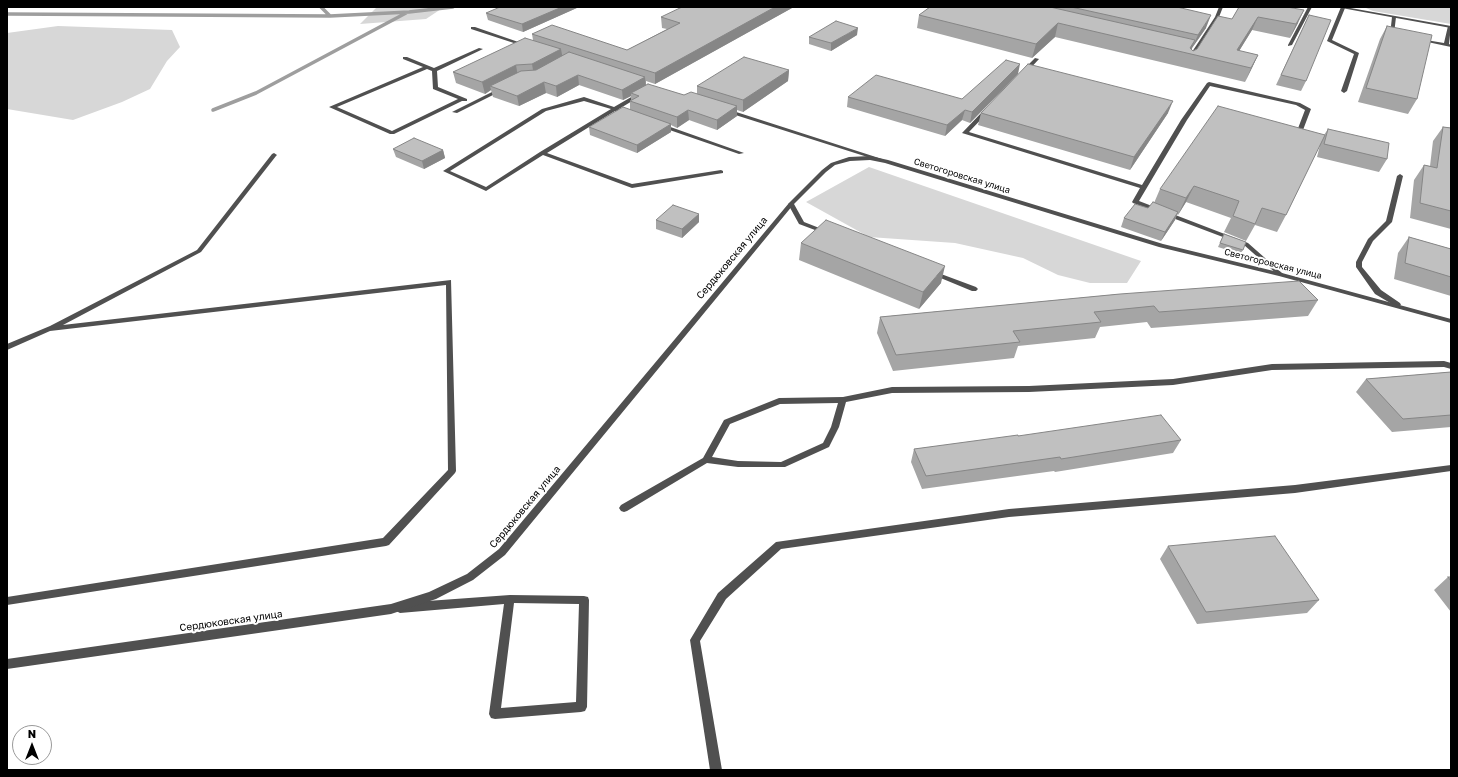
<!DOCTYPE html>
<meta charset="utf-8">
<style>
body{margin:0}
#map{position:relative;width:1458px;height:777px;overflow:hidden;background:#fff;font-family:"Golos Text",sans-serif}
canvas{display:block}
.frame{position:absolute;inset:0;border:8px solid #000;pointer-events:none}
.north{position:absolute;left:12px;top:725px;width:40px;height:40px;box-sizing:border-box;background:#fff;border:1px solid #999;border-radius:50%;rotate:0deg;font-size:11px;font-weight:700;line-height:16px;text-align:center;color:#000}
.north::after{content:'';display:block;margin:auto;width:14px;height:18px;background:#000;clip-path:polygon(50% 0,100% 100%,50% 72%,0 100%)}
</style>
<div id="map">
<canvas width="1458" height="777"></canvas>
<div class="frame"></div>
<div class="north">N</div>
</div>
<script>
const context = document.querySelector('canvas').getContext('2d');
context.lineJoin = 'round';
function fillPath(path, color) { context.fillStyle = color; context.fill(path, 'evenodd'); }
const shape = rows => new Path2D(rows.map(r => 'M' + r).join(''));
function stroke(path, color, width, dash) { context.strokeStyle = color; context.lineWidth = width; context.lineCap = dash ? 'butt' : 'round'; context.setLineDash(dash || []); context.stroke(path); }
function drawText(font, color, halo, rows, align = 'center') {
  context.font = font + ' "Golos Text",sans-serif'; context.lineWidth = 4; context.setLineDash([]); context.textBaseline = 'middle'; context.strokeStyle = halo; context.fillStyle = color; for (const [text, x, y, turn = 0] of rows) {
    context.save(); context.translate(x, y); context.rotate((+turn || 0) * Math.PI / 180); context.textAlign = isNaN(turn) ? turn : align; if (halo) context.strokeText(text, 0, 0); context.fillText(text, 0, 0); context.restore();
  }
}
fillPath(shape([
 [377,7,444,7,426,19,360,24],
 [1451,7,1451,24,1373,11,1366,8],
 [58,26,172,30,180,47,167,61,150,89,122,102,73,120,7,109,7,33],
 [869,167,1141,261,1127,283,1090,283,1058,275,1023,258,955,243,869,237,806,202]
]), '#d7d7d7');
stroke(shape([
 [321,7,330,16],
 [7,14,330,16,409,12,453,7],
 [213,110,256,93,406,13]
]), '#9e9e9e', 3.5);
fillPath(shape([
 [1219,7,1223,7,1219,17,1192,59,1188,59,1188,58,1215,17,1219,7],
 [1308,7,1312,7,1292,45,1288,46,1288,45,1308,7],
 [1341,7,1345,8,1332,40,1359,53,1347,91,1344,93,1341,91,1354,54,1327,41,1341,7],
 [1394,16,1396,17,1394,34,1397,36,1395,37,1390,35,1392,17,1394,16],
 [1448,26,1451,26,1449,44,1451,45,1451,47,1418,40,1420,39,1444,43,1448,26],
 [479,48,483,49,437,71,438,87,467,99,467,101,462,101,394,134,390,134,329,107,423,67,403,59,403,57,407,57,434,68,479,48],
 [427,69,432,71,433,89,458,99,392,131,337,107,427,69],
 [1035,58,1039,59,1026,73,1022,73,1022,71,1035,58],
 [1209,82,1300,103,1311,109,1303,130,1312,133,1309,135,1297,131,1305,110,1296,105,1210,86,1187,120,1139,201,1248,243,1282,273,1283,274,1282,275,1278,275,1244,245,1133,203,1132,202,1140,188,962,133,984,110,988,110,988,112,969,132,1142,185,1181,120,1207,83,1209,82],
 [498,89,503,90,457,113,452,112,498,89],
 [640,92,643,94,642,95,619,109,629,113,629,115,625,115,615,111,547,153,632,184,721,170,723,171,723,173,632,188,543,155,486,191,443,171,542,109,584,97,614,107,640,92],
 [584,101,611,109,540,152,486,187,450,171,546,111,584,101],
 [658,124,662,124,744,153,739,154,658,126,658,124],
 [274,153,277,155,276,156,201,252,63,325,451,280,456,471,455,473,389,545,386,546,7,605,7,597,383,538,448,470,446,285,50,331,7,350,7,344,50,326,197,250,272,154,274,153],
 [1400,174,1403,176,1392,222,1373,241,1362,262,1362,267,1381,290,1400,303,1401,305,1397,307,1375,294,1356,267,1356,262,1368,239,1386,221,1397,176,1400,174],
 [791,202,794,204,804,222,827,231,827,233,823,233,799,224,788,204,791,202],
 [933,271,976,287,978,289,976,291,972,291,931,274,930,273,933,271],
 [1444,361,1451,363,1451,369,1444,367,1272,370,1173,385,1029,392,892,393,846,402,839,427,829,447,785,467,738,467,707,463,627,511,624,512,621,511,619,508,621,505,703,458,724,420,779,398,843,397,892,387,1029,386,1173,379,1272,364,1444,361],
 [838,403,831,427,823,443,781,462,738,461,712,457,730,424,780,404,838,403],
 [1451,465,1451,471,1295,493,1009,517,781,549,726,599,700,641,722,770,710,770,690,640,718,593,776,542,1009,509,1295,485,1451,465],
 [510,595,584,596,588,597,589,600,587,707,585,711,581,712,495,719,491,718,489,714,504,604,400,613,396,611,395,608,396,605,400,603,510,595],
 [514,603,579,604,576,702,501,708,514,603]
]), '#505050');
fillPath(shape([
 [1336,7,1345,7,1451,26,1451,28,1336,7],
 [471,27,475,27,527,45,523,46,471,29,471,27],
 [726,110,730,110,882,159,877,160,726,112,726,110]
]), '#505050');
fillPath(shape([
 [870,156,888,160,1163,244,1282,273,1451,319,1451,323,1279,276,1159,247,885,163,870,160,850,161,835,165,826,172,793,205,505,555,473,580,436,599,391,614,7,669,7,659,391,604,429,592,467,574,499,549,789,203,822,170,831,163,849,157,870,156]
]), '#505050');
fillPath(shape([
 [579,7,523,32,488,20,486,13],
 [930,7,1177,7,1206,28,1192,48,1191,49,1193,51,1197,49,1232,19,1239,7,1298,23,1290,38,1252,30,1239,51,1258,55,1245,82,1055,37,1032,58,917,28,919,15],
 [792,8,655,84,646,81,646,85,684,95,697,94,697,86,789,70,788,81,743,112,737,110,737,116,717,130,689,120,677,128,671,125,671,132,637,153,590,135,589,127,630,110,630,101,631,100,631,96,623,100,579,85,557,97,546,93,519,106,493,97,491,90,485,94,456,83,453,72,533,40,532,34,627,50,667,29,662,28,661,17],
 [1309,15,1306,81,1301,91,1276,85],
 [1387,26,1417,99,1408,114,1358,102,1380,39],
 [857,35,831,51,809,44,809,37],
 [1018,74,970,123,962,120,945,136,847,107,848,97,962,99],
 [981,113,1168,113,1130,170,978,125],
 [1443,127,1451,128,1451,229,1410,218,1414,180,1424,165,1430,166,1433,141],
 [1328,129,1387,159,1379,172,1317,157,1320,145,1286,215,1277,232,1255,225,1246,241,1224,232,1231,218,1186,202,1178,215,1177,214,1175,220,1161,241,1121,227,1124,218,1148,208,1154,203,1160,189,1324,135],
 [393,149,443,150,445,158,424,169,396,157],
 [699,214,699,222,682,238,656,229,656,220],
 [1224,234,1243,250,1240,254,1218,247],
 [1409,237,1451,249,1451,296,1394,279,1398,253],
 [801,243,941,283,919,309,799,260],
 [1120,294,1318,300,1308,316,1151,328,1147,322,1100,327,1095,338,1018,346,1014,358,893,371,877,333,880,317],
 [1451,372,1451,427,1392,432,1356,392,1366,379],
 [1018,436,1181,440,1173,453,1055,472,1054,471,922,489,911,462,914,449],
 [1168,546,1319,600,1307,613,1197,624,1160,559],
 [1448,577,1451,577,1451,612,1434,590]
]), '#a5a5a5');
fillPath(shape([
 [562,7,579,7,523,32,522,24],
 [775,7,792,7,792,8,655,84,655,73],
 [1304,10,1298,23,1290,38,1296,24],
 [1211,15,1206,28,1192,48,1198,35],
 [1258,17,1252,30,1231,64,1237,50],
 [1058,23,1055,37,1032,58,1036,44],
 [858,28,857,35,831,51,831,43],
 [1195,40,1190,54,1190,48],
 [561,49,563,60,534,76,532,64],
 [1258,55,1252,68,1245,82,1251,68],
 [1020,64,1018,74,970,123,972,112],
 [516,65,518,77,490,86,491,90,485,94,482,82],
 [789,70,788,81,743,112,743,100],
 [578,75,579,85,557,97,556,86],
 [645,77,646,87,631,93,631,96,623,100,622,90],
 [544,82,546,93,519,106,517,96],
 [1173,101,1168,113,1130,170,1134,157],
 [737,106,737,116,717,130,717,120],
 [688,110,689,120,677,128,677,117],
 [965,110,962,120,945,136,947,125],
 [671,124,671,132,637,153,637,145],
 [443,150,445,158,424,169,422,161],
 [1194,186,1186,202,1178,215,1186,198],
 [1178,212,1175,220,1161,241,1165,232],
 [699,214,699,222,682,238,682,229],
 [945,266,941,283,919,309,923,292]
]), '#868686');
const building = shape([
 [500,7,562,7,522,24,486,13,500,7],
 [682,7,775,7,655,73,532,34,552,25,627,50,680,23,661,17,682,7],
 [930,7,1050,7,1195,40,1190,48,1193,51,1197,49,1218,16,1232,19,1239,7,1287,7,1304,10,1296,24,1258,17,1237,50,1258,55,1251,68,1058,23,1036,44,919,15,930,7],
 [1071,7,1177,7,1211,15,1198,35,1071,7],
 [1309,15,1331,20,1306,81,1281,75,1309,15],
 [836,21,858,28,831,43,809,37,836,21],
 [1387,26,1432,35,1417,99,1366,88,1387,26],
 [525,38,561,49,532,64,516,65,482,82,453,72,525,38],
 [569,52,645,77,622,90,578,75,556,86,544,82,517,96,490,86,521,71,536,70,569,52],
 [744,57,789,70,743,100,697,86,744,57],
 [1006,60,1020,64,972,112,965,110,947,125,848,97,876,75,962,99,1006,60],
 [1028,64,1173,101,1134,157,981,113,1028,64],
 [648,84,684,95,691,92,737,106,717,120,688,110,677,117,630,101,639,96,631,93,648,84],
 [1218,106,1325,135,1286,215,1262,208,1255,224,1233,216,1239,201,1194,186,1186,198,1160,189,1218,106],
 [623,107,671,124,637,145,589,127,623,107],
 [1443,127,1451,128,1451,211,1420,203,1424,165,1437,168,1443,127],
 [1328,129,1389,143,1387,159,1324,144,1328,129],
 [414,138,443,150,422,161,393,149,414,138],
 [1153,202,1178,212,1165,232,1124,218,1135,204,1148,208,1153,202],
 [673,205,699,214,682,229,656,220,673,205],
 [826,220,945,266,923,292,801,243,826,220],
 [1224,234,1246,242,1243,250,1220,243,1224,234],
 [1409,237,1451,249,1451,277,1405,263,1409,237],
 [1299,281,1318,300,1159,312,1154,306,1094,312,1101,322,1013,331,1020,342,896,355,880,317,1120,294,1299,281],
 [1451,372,1451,415,1403,419,1366,379,1451,372],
 [1161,415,1181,440,1061,459,1060,457,926,476,914,449,1018,435,1018,436,1161,415],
 [1275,536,1319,600,1206,612,1168,546,1275,536],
 [1448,577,1451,577,1451,581,1448,577]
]);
fillPath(building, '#c0c0c0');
stroke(building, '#868686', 1);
drawText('9px', '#000', '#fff', [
 ["Светогоровская улица",962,176,17],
 ["Светогоровская улица",1273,264,14]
]);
drawText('10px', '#000', '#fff', [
 ["Сердюковская улица",732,258,-50],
 ["Сердюковская улица",525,507,-50],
 ["Сердюковская улица",231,621,-8]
]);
</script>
